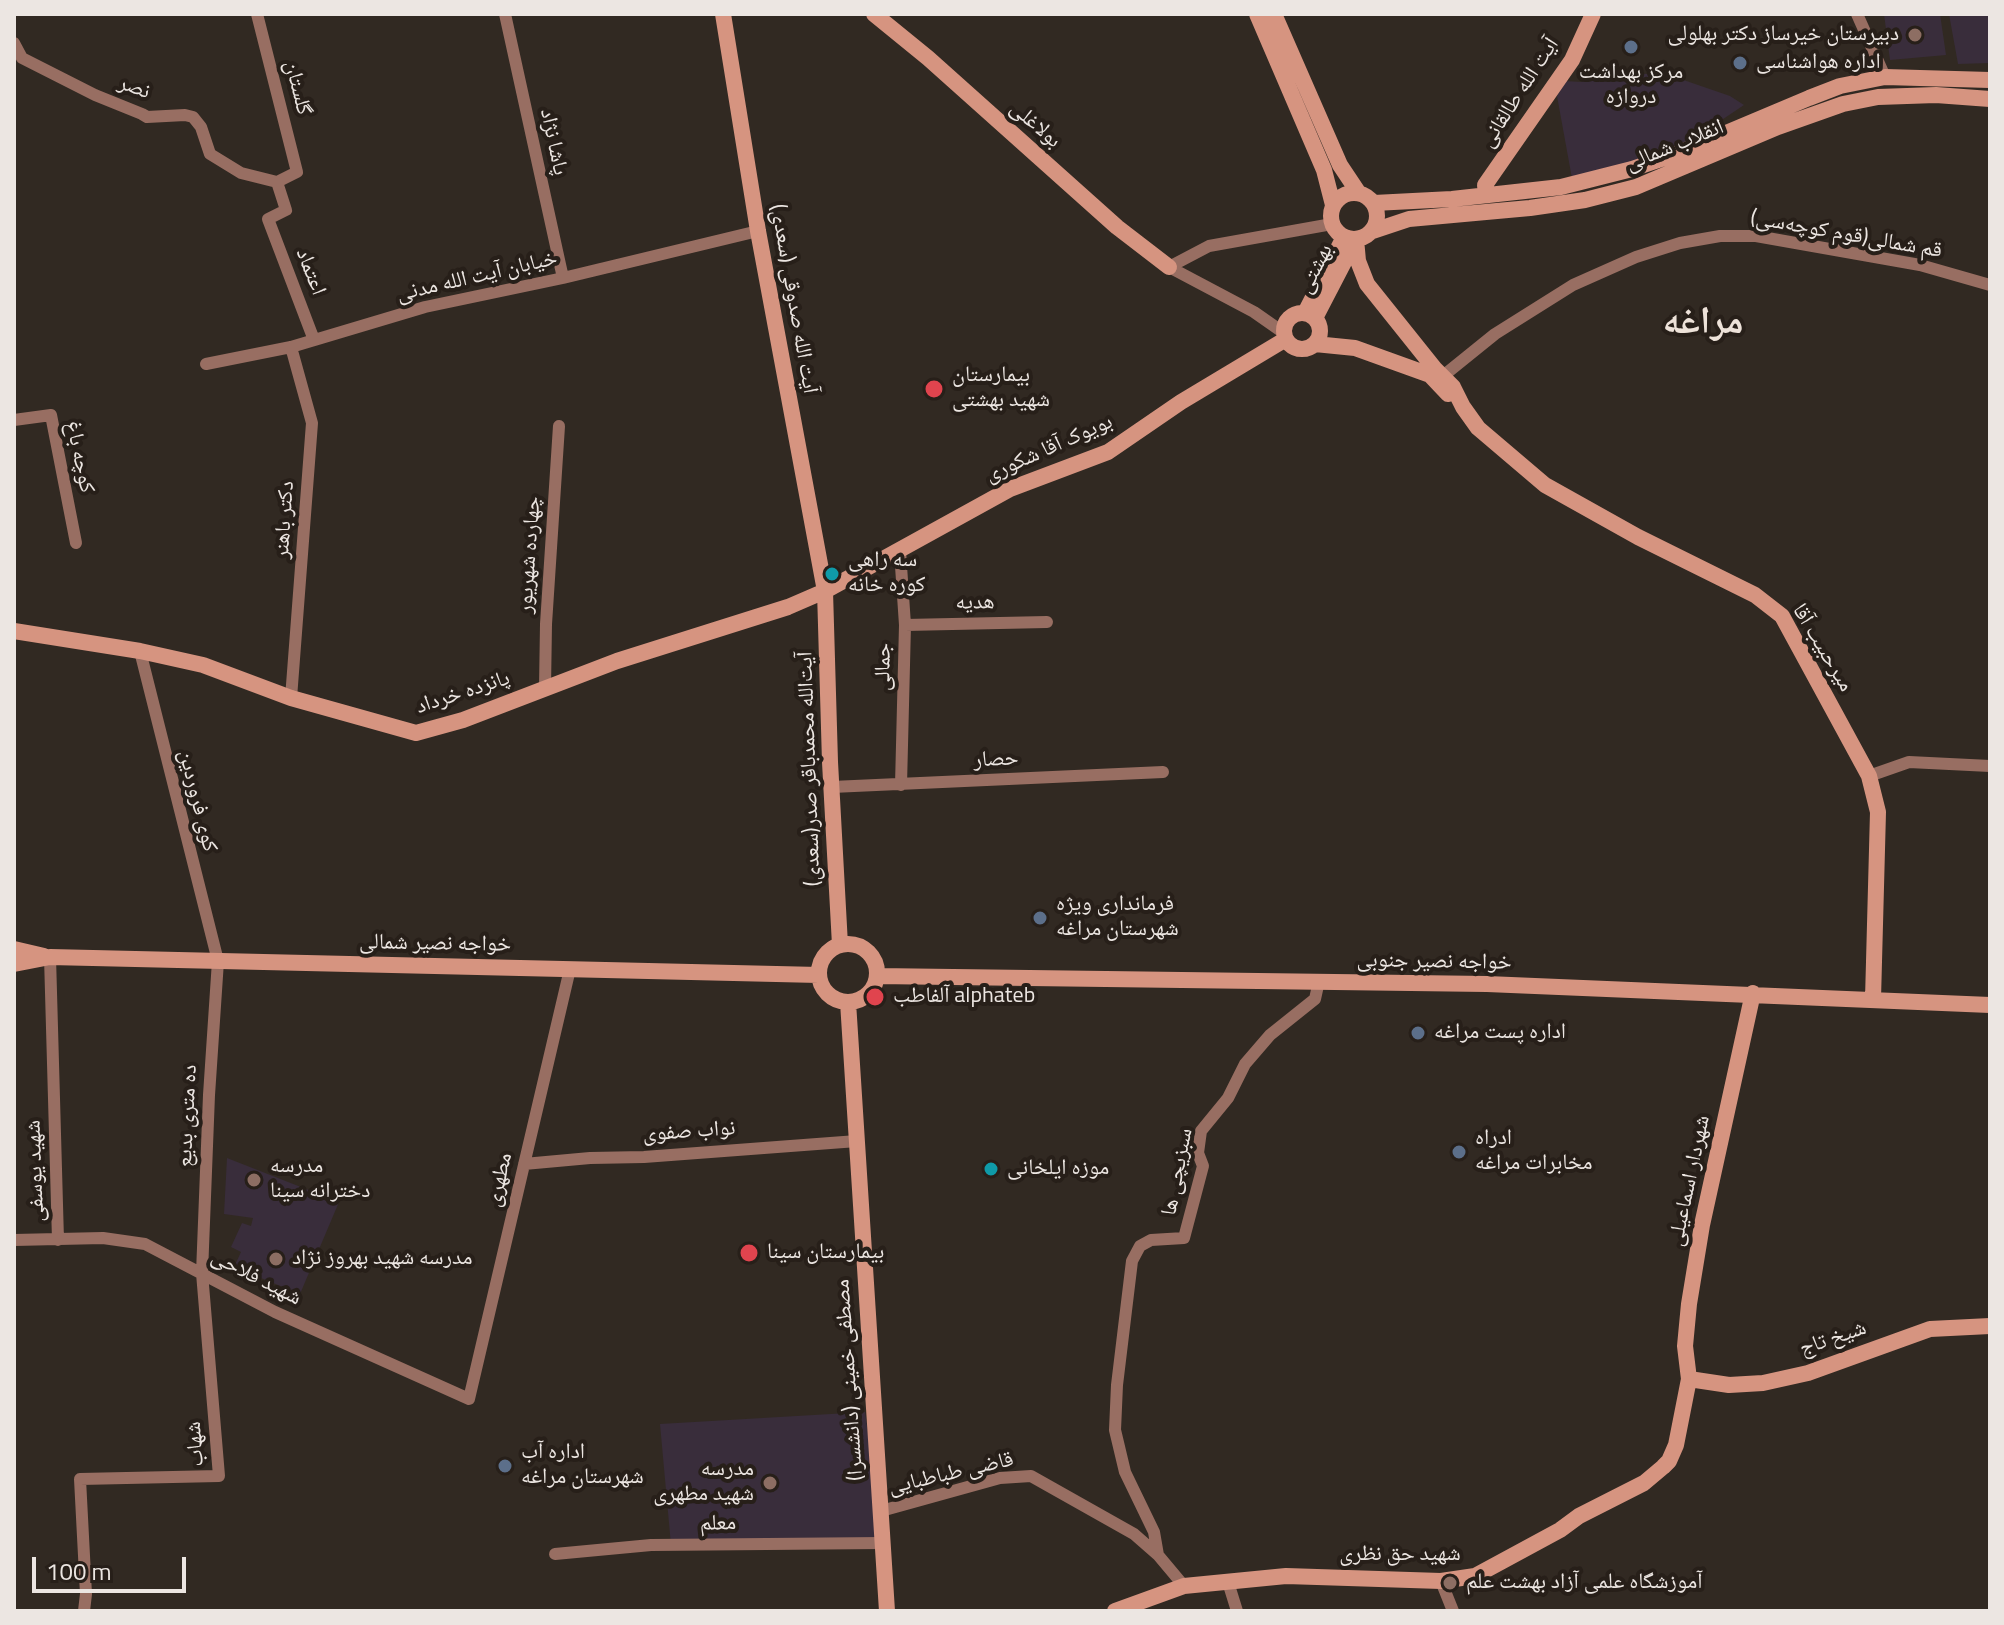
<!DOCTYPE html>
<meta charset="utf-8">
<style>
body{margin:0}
#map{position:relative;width:2004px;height:1625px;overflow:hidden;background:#312922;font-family:"Titillium Web",sans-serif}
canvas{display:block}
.frame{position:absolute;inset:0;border:16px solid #ece6e2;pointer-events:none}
.scale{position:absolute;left:32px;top:1557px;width:154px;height:36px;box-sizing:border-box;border:4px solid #ece6e2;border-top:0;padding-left:10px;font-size:24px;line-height:28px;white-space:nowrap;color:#ece6e2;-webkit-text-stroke:6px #271f19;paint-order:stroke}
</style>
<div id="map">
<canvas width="2004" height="1625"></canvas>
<div class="frame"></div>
<div class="scale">100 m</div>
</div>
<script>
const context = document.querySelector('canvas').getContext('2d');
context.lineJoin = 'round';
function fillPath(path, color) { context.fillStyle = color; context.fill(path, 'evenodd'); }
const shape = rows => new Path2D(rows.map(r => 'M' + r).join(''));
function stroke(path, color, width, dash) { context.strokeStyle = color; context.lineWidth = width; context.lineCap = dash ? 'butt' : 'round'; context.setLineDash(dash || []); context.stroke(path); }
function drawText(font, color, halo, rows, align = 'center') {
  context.font = font + ' "Titillium Web","Noto Naskh Arabic",sans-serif'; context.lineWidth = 8; context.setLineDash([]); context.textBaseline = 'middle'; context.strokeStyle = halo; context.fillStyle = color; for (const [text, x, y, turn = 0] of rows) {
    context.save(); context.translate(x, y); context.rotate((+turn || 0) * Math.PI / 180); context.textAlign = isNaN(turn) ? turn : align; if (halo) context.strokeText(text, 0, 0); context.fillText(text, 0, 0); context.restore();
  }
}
fillPath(shape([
 [1884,14,1940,14,1946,55,1890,60],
 [1949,14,1990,14,1990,63,1958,64],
 [1585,71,1669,75,1730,96,1744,105,1677,150,1573,184,1557,96,1564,81,1582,82],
 [227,1158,339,1202,300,1294,234,1267,241,1252,231,1247,242,1223,251,1226,253,1218,224,1214],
 [865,1412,883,1543,671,1545,660,1424]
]), '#392d3b');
stroke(shape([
 [257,14,297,172,277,182,286,210,268,219,314,340],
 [505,14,563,278],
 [1857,14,1885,77],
 [14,43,22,58,95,95,142,114,147,117,185,115,193,117,201,127,210,154,241,173,277,182],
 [1169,267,1209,246,1332,224],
 [1169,267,1254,312,1284,333],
 [291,347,312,423,291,698],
 [206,364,291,347,425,307,563,278,758,231],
 [1443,376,1495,334,1573,285,1636,257,1680,243,1720,236,1756,236,1920,265,1990,285],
 [14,420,51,415,76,543],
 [900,551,905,625,901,785],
 [905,625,1047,622],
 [545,688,546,624,559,426],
 [1869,776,1909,762,1990,766],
 [832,787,1163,772],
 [50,957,58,1240],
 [524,1164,590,1158,644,1157,857,1141],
 [14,1240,103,1238,145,1244,275,1312,469,1399,570,969],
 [881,1511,1000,1478,1031,1476,1134,1534,1158,1555,1184,1586],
 [555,1554,651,1545,883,1543],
 [1158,1555,1154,1532,1125,1472,1115,1430,1117,1385,1132,1261,1140,1246,1151,1240,1184,1238,1203,1166,1198,1153,1201,1131,1228,1098,1245,1064,1270,1035,1315,999,1319,981],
 [1441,1581,1453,1611],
 [1228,1582,1237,1611],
 [84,1611,86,1594,80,1479,219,1476,202,1273,209,1095,218,961,140,651]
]), '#986e62', 12);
stroke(shape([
 [723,14,758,231,825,591,830,762,840,945],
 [874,14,928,58,1117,227,1169,267],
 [1257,14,1324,170,1333,205],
 [1274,14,1340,165,1358,192],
 '1331 216a23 23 0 1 1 46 0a23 23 0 1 1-46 0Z',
 [1486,195,1485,185,1572,60,1593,14],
 [1374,203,1452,199,1561,187,1632,169,1676,154,1809,98,1840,86,1885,77,1990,80],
 [1373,231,1409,219,1530,208,1585,200,1636,187,1778,127,1843,104,1878,97,1936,95,1990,99],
 [1356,239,1358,261,1367,284,1435,369],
 '1284 331a18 18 0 1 1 36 0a18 18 0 1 1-36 0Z',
 [1305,313,1344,237],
 [1315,318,1356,239],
 [1315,344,1355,348,1430,375],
 [1432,369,1435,369,1453,387,1452,393,1448,394,1430,375,1432,369],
 [1453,387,1463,407,1478,428,1545,485,1638,537,1755,595,1782,616,1869,776,1878,812,1873,999],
 [14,631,140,651,203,665,291,698,416,733,463,720,617,661,788,607,825,591,1010,489,1108,452,1181,402,1286,339],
 '819 973a29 29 0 1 1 58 0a29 29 0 1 1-58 0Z',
 [14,949,44,956],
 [14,964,50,957,819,975],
 [877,976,1487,984,1990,1005],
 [848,1002,887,1611],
 [1689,1379,1729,1385,1763,1383,1808,1373,1930,1329,1990,1326],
 [1115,1611,1184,1586,1286,1576,1441,1581,1475,1576,1560,1530,1579,1516,1644,1483,1663,1467,1669,1461,1676,1445,1689,1379,1685,1346,1689,1304,1702,1225,1753,993]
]), '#d69480', 16);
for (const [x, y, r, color] of [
 [1915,35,8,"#8d6e63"],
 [1631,47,8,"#5c6f8a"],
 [1740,63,8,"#5c6f8a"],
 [934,389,10,"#e0444e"],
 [832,574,8,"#0f9aa8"],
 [1040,918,8,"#5c6f8a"],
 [875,997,10,"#e0444e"],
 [1418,1033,8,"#5c6f8a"],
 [1459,1152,8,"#5c6f8a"],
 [991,1169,8,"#0f9aa8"],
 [254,1180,8,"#8d6e63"],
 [749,1253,10,"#e0444e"],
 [276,1259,8,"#8d6e63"],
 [505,1466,8,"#5c6f8a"],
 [770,1483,8,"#8d6e63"],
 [1450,1583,8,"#8d6e63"]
]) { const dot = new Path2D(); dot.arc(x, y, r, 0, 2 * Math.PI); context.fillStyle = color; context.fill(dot); stroke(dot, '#271f19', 3); }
drawText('22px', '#ece6e2', '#271f19', [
 ["دبیرستان خیرساز دکتر بهلولی",1899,35,"right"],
 ["اداره هواشناسی",1756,63],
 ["مرکز بهداشت",1631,73,"center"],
 ["دروازه",1631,98,"center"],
 ["بیمارستان",952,376],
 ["شهید بهشتی",952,401],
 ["سه راهی",848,561],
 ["کوره خانه",848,586],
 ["فرمانداری ویژه",1056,905],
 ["شهرستان مراغه",1056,930],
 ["آلفاطب alphateb",893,997],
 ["اداره پست مراغه",1434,1033],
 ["ادراه",1475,1139],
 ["مخابرات مراغه",1475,1164],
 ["مدرسه",270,1167],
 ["دخترانه سینا",270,1192],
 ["موزه ایلخانی",1007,1169],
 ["بیمارستان سینا",767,1253],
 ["مدرسه شهید بهروز نژاد",292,1259],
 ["اداره آب",521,1453],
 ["شهرستان مراغه",521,1478],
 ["مدرسه",754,1470,"right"],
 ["شهید مطهری",754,1495,"right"],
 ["آموزشگاه علمی آزاد بهشت علم",1466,1583]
], 'left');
drawText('22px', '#ece6e2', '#271f19', [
 ["نصر",134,88,20],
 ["گلستان",297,88,76],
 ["آیت الله طالقانی",1520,93,-57],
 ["بولاغلی",1035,125,41],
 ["پاشا نژاد",553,142,78],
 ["انقلاب شمالی",1675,146,-22],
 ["قم شمالی(قوم کوچه‌سی)",1846,235,10],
 ["بهشتی",1316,269,-63],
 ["اعتماد",310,272,69],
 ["خیابان آیت الله مدنی",477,277,-13],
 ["آیت الله صدوقی (سعدی)",793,299,80],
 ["بویوک آقا شکوری",1049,449,-24],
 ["کوچه باغ",79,457,78],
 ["دکتر باهنر",285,520,-86],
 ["چهارده شهریور",530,555,-86],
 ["هدیه",975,603,-1],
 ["میرحبیب آقا",1822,648,59],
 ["جمالی",884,667,-89],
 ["پانزده خرداد",463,693,-18],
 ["حصار",996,760,-3],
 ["آیت‌الله محمدباقر صدر(سعدی)",810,769,-92],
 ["کوی فروردین",197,801,76],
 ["خواجه نصیر شمالی",435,944,1],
 ["خواجه نصیر جنوبی",1434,962,1],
 ["ده متری بدیع",188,1116,-87],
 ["نواب صفوی",689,1132,-4],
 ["شهید یوسفی",36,1171,-92],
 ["سبزیچی ها",1178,1172,-79],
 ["مطهری",500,1180,-77],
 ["شهردار اسماعیلی",1690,1181,-78],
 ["شهید فلاحی",256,1278,27],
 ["شیخ تاج",1833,1339,-19],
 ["مصطفی خمینی (دانشسرا)",850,1380,-94],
 ["شهاب",196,1444,-94],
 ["قاضی طباطبایی",951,1474,-13],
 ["معلم",718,1524,-1],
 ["شهید حق نظری",1400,1555]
]);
drawText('bold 38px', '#ede2d9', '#271f19', [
 ["مراغه",1703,324]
]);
</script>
